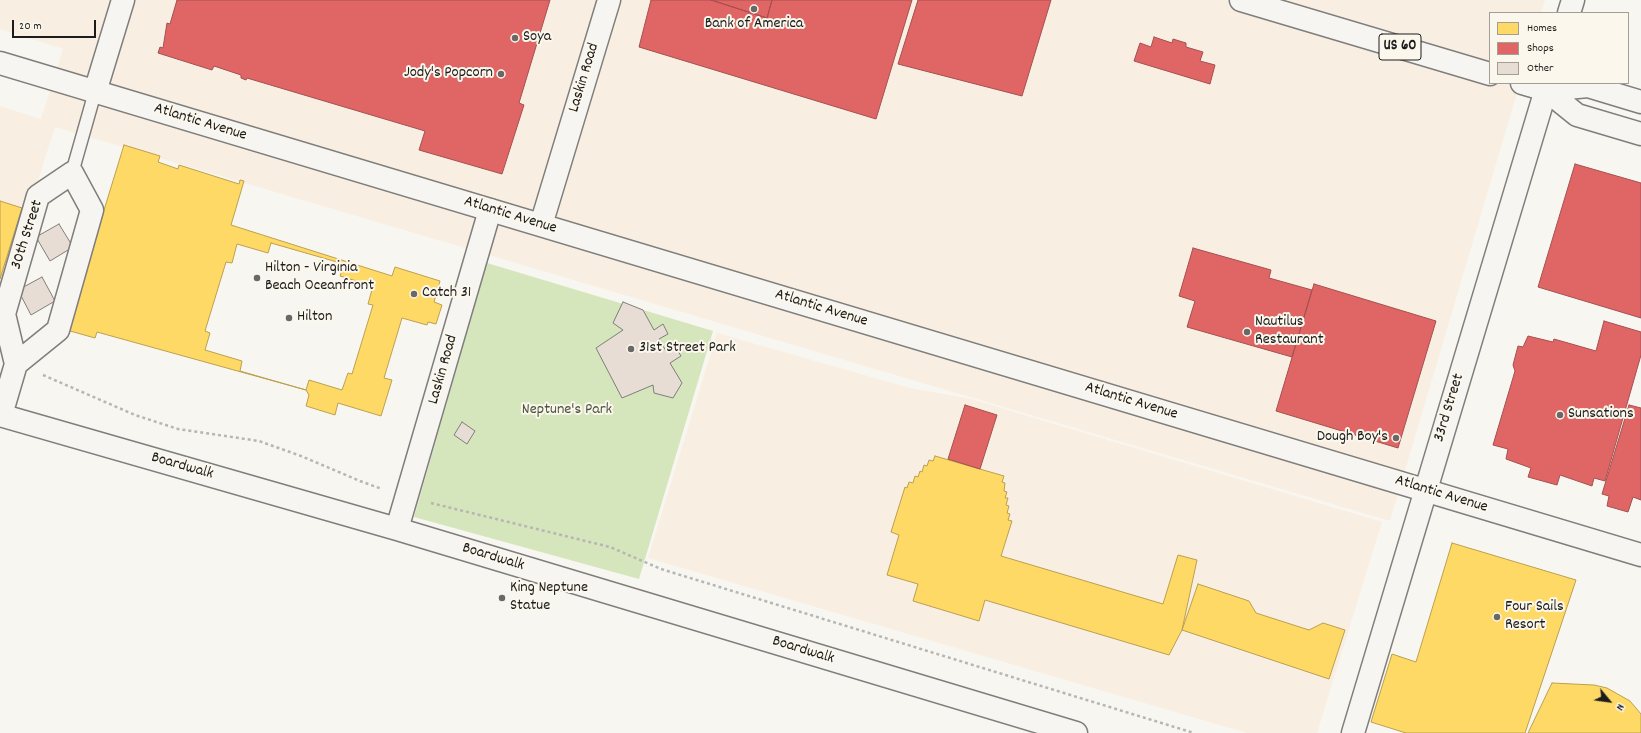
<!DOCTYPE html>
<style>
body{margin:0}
#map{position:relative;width:1641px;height:733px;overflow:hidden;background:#f8f6f0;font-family:Dekko,sans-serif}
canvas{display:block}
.legend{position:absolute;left:1489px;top:12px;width:140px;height:72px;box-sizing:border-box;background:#fbf7ec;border:1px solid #a29f99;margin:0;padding:5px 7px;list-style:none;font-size:12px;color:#1c1c1c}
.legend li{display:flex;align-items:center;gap:8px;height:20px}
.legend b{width:20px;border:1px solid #a29f99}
.north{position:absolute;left:1589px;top:681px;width:40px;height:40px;-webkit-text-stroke:3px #fbf7ec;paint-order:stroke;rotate:119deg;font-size:11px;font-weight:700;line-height:16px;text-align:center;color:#1c1c1c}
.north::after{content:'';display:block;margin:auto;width:14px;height:18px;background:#1c1c1c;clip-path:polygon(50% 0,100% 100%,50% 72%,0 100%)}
.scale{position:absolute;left:12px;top:20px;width:84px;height:18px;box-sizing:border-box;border:2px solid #1c1c1c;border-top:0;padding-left:5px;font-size:12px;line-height:14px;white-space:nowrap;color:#1c1c1c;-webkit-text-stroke:3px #fbf7ec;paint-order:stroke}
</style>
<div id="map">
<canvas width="1641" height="733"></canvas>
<ul class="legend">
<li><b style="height:11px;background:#ffd966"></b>Homes</li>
<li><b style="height:11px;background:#e06666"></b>Shops</li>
<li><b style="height:11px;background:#e8ddd5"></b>Other</li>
</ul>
<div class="north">N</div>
<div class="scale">20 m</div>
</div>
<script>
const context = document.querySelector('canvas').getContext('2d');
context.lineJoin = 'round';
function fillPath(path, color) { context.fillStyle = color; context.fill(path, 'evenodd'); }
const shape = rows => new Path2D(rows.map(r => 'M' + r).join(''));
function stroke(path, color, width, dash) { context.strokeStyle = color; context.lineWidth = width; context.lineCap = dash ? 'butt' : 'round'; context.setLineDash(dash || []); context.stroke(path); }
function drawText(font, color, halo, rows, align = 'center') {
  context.font = font + ' Dekko,sans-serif'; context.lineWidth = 4; context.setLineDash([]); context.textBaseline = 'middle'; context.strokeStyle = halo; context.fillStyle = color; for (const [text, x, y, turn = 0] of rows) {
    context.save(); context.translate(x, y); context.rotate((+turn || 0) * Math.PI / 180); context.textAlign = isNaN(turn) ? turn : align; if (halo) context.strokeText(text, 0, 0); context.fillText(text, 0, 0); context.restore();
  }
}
fillPath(shape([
 [0,0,1545,0,1541,13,1490,13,1490,83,1520,83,1390,521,55,127,0,300,0,106,41,119,63,49,0,29],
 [717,333,910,388,971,399,1382,522,1317,733,1247,733,648,558]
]), '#f9eee2');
fillPath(shape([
 [487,263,713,331,639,579,414,517]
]), '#d5e5bc');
const homes = shape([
 [124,145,160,156,158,162,178,169,179,165,239,184,240,180,244,181,231,225,392,276,395,267,440,281,434,302,442,305,436,324,428,322,427,325,402,318,384,378,392,380,381,416,338,403,335,415,306,406,309,395,306,390,97,332,95,338,63,329,77,298,124,145],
 [0,201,22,208,0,279,0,201],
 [271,243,344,264,340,276,373,286,368,304,373,305,352,374,348,373,342,390,309,380,306,390,240,371,242,361,205,350,210,333,205,331,226,262,232,263,237,244,268,253,271,243],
 [935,456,1004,476,1002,482,1005,483,1004,491,1007,492,1005,498,1008,498,1006,505,1009,506,1007,513,1010,514,1008,520,1012,521,1001,556,1163,604,1178,555,1197,560,1182,630,1169,655,985,600,979,621,913,601,918,584,887,575,899,535,891,532,905,487,907,488,909,482,913,483,915,476,918,477,920,471,922,472,924,465,927,466,929,460,933,461,935,456],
 [1452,543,1576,580,1525,733,1406,733,1371,722,1392,654,1416,662,1452,543],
 [1198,584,1249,601,1256,613,1309,630,1323,623,1345,630,1329,679,1182,630,1198,584],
 [1552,683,1594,685,1607,688,1630,701,1641,714,1641,733,1528,733,1552,683]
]);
fillPath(homes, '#ffd966');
stroke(homes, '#bba050', 1);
const shops = shape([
 [177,0,550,0,519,103,524,105,502,174,419,150,425,131,247,78,246,80,241,78,241,75,214,66,212,70,158,53,160,47,163,48,167,23,170,24,177,0],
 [651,0,711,0,767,18,772,0,912,0,876,119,639,47,651,0],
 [711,0,772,0,767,18,711,0],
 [918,0,1051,0,1022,96,898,64,918,0],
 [1154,37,1172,43,1173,39,1186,43,1186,47,1203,52,1200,61,1215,65,1210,84,1134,61,1140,43,1151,47,1154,37],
 [1575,164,1641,183,1641,318,1538,287,1575,164],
 [1193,248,1271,270,1269,278,1312,290,1292,357,1187,327,1195,301,1179,296,1193,248],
 [1314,284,1436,321,1398,448,1276,411,1314,284],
 [1604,321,1641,332,1641,355,1605,481,1594,478,1592,486,1560,475,1557,485,1528,477,1531,468,1506,459,1508,449,1493,445,1515,371,1513,365,1518,346,1523,347,1528,336,1553,342,1554,339,1596,351,1604,321],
 [965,405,997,415,980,469,948,459,965,405],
 [1629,405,1641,408,1641,500,1633,497,1628,512,1607,506,1609,496,1602,494,1629,405]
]);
fillPath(shops, '#e06666');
stroke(shops, '#a55050', 1);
const building = shape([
 [59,224,73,247,50,261,36,237,59,224],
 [42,277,55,301,31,315,18,290,42,277],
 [623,302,643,310,654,330,663,324,668,334,659,339,666,351,675,346,681,356,670,363,682,383,673,398,654,393,653,385,622,398,596,348,623,330,613,323,623,302],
 [462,422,475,431,467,444,454,435,462,422]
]);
fillPath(building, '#e8ddd5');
stroke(building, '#7f7e7b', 1);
const lane = shape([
 [72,173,95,92]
]);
const street = shape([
 [1569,13,1573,0],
 [0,415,397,529,1076,733],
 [1,415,16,364,4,314,38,196,72,173,92,210,58,330,16,364],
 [397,529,490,210],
 [1353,733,1548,83]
]);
const secondary = shape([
 [0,63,1641,555],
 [95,92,123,0],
 [541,225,609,0]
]);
const highway = shape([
 [1241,0,1490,74],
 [1522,83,1546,90,1588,86,1641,102],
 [1546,90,1577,115,1641,134]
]);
stroke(lane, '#7f7e7b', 15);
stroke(street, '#7f7e7b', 25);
stroke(secondary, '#7f7e7b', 25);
stroke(highway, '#7f7e7b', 25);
stroke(shape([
 [43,375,135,415,178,429,259,441,301,456,360,481,382,489],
 [431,503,610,547,661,569,1194,733]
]), '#b7b6b4', 2.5, [3, 3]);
stroke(lane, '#f6f5f1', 12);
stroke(street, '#f6f5f1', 22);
stroke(secondary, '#f6f5f1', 22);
stroke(highway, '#f6f5f1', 22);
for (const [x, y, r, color] of [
 [754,9,4,"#696866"],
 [515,38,4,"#696866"],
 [501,74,4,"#696866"],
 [257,278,4,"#696866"],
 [414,294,4,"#696866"],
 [289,318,4,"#696866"],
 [1247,332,4,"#696866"],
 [631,349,4,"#696866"],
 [1560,415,4,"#696866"],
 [1396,438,4,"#696866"],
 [502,598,4,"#696866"],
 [1497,617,4,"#696866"]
]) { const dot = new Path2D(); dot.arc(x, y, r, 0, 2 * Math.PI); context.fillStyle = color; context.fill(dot); stroke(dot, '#fbf7ec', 1.5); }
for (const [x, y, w] of [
 [1400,47,42]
]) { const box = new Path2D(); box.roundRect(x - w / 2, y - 13, w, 26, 3); context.fillStyle = '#fbf7ec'; context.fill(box); stroke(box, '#1c1c1c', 1); }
drawText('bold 15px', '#1c1c1c', null, [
 ["US 60",1400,47]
]);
drawText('16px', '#1c1c1c', '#fbf7ec', [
 ["Bank of America",754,25,"center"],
 ["Soya",523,38],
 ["Jody's Popcorn",493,74,"right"],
 ["Hilton - Virginia",265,269],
 ["Beach Oceanfront",265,287],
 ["Catch 31",422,294],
 ["Hilton",297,318],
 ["Nautilus",1255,323],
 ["Restaurant",1255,341],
 ["31st Street Park",639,349],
 ["Sunsations",1568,415],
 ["Dough Boy's",1388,438,"right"],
 ["King Neptune",510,589],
 ["Statue",510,607],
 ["Four Sails",1505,608],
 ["Resort",1505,626]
], 'left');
drawText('16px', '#1c1c1c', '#fbf7ec', [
 ["Laskin Road",585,78,-73],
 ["Atlantic Avenue",200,123,17],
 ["Atlantic Avenue",510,216,17],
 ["30th Street",28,235,-72],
 ["Atlantic Avenue",821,309,17],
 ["Laskin Road",444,370,-74],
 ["Atlantic Avenue",1131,402,17],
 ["33rd Street",1450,408,-73],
 ["Boardwalk",182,467,16],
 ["Atlantic Avenue",1441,495,17],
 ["Boardwalk",493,558,17],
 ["Boardwalk",803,651,17]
]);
drawText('16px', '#4b543f', '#fbf7ec', [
 ["Neptune's Park",567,411]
]);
</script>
